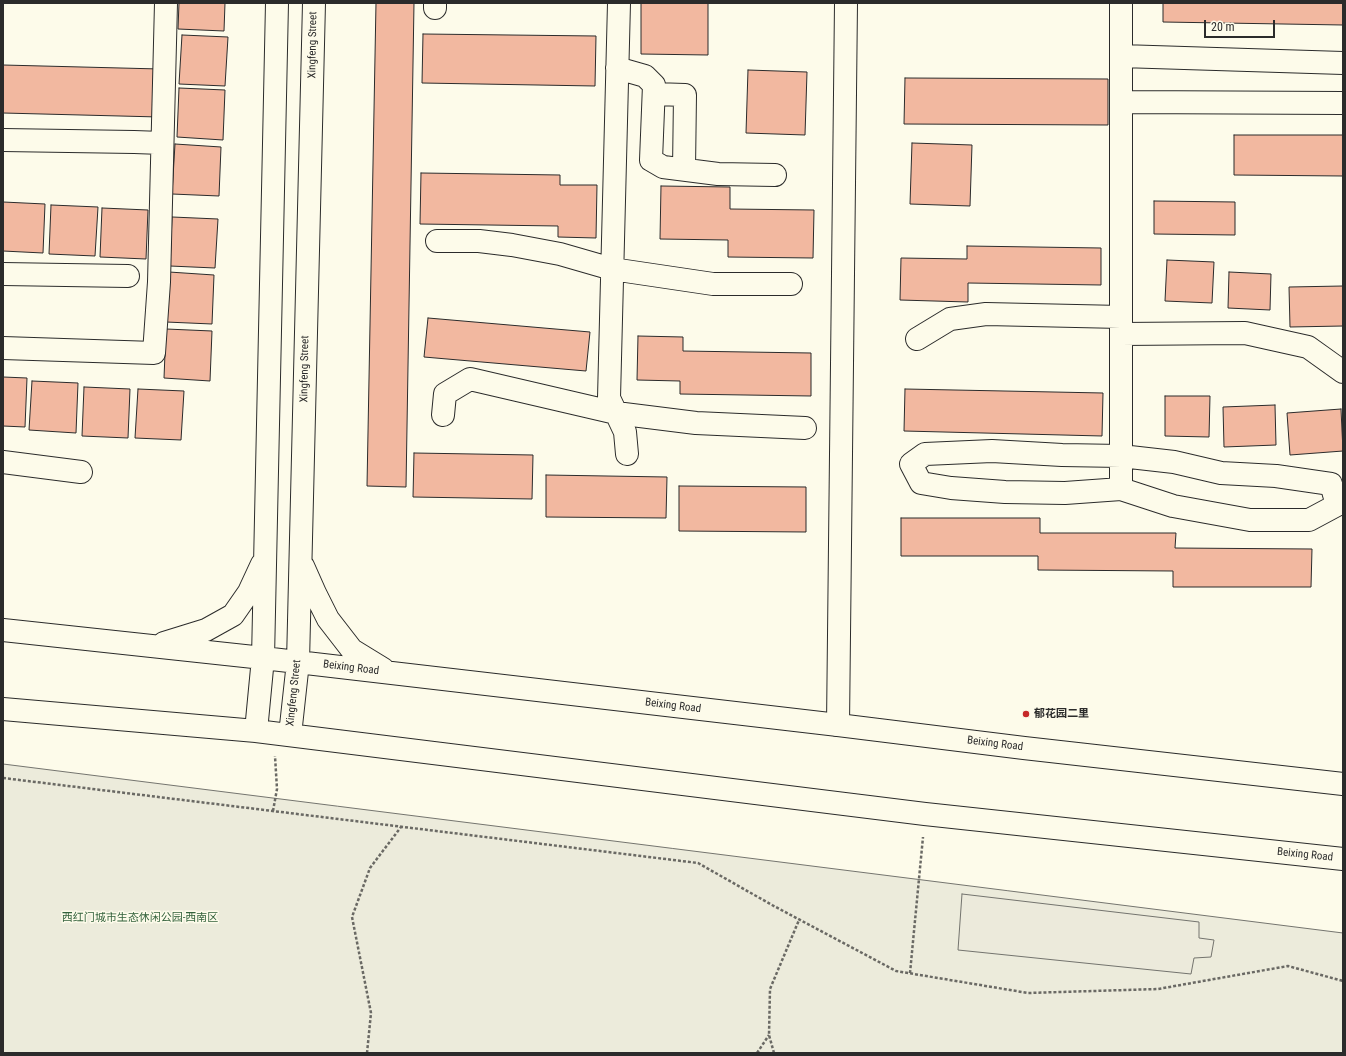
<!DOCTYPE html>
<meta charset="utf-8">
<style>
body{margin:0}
#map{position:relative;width:1346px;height:1056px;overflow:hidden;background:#fdfbea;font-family:"Roboto Condensed",sans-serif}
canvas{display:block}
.frame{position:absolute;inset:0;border:4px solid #2b2b2b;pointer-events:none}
.scale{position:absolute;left:1204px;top:20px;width:71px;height:18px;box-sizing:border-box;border:2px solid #2b2b2b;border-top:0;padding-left:5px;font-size:12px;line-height:14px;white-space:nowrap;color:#2b2b2b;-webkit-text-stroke:3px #fdfbea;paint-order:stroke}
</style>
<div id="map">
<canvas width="1346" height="1056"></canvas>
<div class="frame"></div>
<div class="scale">20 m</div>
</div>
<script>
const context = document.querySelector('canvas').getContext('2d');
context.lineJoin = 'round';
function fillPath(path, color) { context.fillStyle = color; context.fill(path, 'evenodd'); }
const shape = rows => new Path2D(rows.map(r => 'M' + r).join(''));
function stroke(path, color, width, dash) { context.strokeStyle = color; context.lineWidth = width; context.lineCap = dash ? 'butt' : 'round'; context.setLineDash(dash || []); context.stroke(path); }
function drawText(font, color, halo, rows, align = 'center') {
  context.font = font + ' "Roboto Condensed","Noto Sans SC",sans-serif'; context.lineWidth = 3; context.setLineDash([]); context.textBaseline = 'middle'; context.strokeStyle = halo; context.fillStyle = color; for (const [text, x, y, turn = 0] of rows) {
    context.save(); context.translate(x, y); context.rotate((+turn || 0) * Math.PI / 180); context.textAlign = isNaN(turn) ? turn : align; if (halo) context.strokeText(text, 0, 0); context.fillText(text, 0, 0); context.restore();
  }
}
const green = shape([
 [3,764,1343,933,1343,1053,3,1053,3,764]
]);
fillPath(green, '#ecebdb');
stroke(green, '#74746e', 1);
const parking = shape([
 [962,894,1199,922,1199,938,1214,940,1211,957,1194,958,1191,974,958,950,962,894]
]);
fillPath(parking, '#eceadb');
stroke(parking, '#74746e', 1);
const building = shape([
 [179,3,225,3,224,31,178,29,179,3],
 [376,3,414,3,406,487,367,486,376,3],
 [641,3,708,3,708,55,641,54,641,3],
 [1163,3,1343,3,1343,25,1163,22,1163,3],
 [423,34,596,36,595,86,422,83,423,34],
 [182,35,228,37,225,86,179,84,182,35],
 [3,65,160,69,159,117,3,113,3,65],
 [748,70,807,72,805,135,746,133,748,70],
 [905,78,1108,79,1108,125,904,124,905,78],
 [179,88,225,90,223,140,177,137,179,88],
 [1234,135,1343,135,1343,176,1234,175,1234,135],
 [912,143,972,145,970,206,910,204,912,143],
 [175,144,221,147,219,196,172,194,175,144],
 [421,173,560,175,560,185,597,185,596,238,558,237,558,226,420,224,421,173],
 [661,186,730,187,730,209,814,210,813,258,728,257,728,240,660,239,661,186],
 [1154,201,1235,202,1235,235,1154,234,1154,201],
 [3,202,45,204,43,253,3,251,3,202],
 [51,205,98,207,95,256,49,254,51,205],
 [102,208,148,210,146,259,100,257,102,208],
 [172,217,218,219,215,268,170,266,172,217],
 [967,246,1101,248,1101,285,968,283,968,302,900,300,901,258,967,259,967,246],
 [1167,260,1214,262,1212,303,1165,301,1167,260],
 [169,272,214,275,212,324,166,322,169,272],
 [1229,272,1271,274,1270,310,1228,308,1229,272],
 [1343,286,1343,326,1290,327,1289,287,1343,286],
 [428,318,590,332,586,371,424,357,428,318],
 [166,329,212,331,210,381,164,378,166,329],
 [638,336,683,337,683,351,811,353,811,396,680,394,680,381,637,380,638,336],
 [3,377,27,378,25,427,3,426,3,377],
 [32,381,78,383,76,433,29,430,32,381],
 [84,387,130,389,128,438,82,436,84,387],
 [138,389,184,391,181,440,135,438,138,389],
 [905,389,1103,393,1102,436,904,431,905,389],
 [1165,396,1210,396,1209,437,1165,436,1165,396],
 [1275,405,1276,445,1224,447,1223,407,1275,405],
 [1341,409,1343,451,1290,455,1287,413,1341,409],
 [414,453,533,455,532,499,413,497,414,453],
 [546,475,667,477,666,518,546,517,546,475],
 [679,486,806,487,806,532,679,531,679,486],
 [901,518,1040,518,1040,533,1176,533,1175,548,1312,549,1311,587,1173,587,1173,571,1038,570,1038,556,901,556,901,518]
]);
fillPath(building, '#f2b8a0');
stroke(building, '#2b2b2b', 1);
const minor = shape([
 [619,3,609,398,625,432,627,454],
 [435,8,435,3],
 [1121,56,1343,63],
 [617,68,645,76,654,85,651,160,663,167,718,174,775,175],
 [654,94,685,95,684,169],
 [1121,102,1343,103],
 [3,140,134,142,162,143],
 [437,241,479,241,512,245,560,254,612,269,713,284,791,284],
 [3,274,128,276],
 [1121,334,1245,333,1308,347,1343,372],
 [917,339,950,319,986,314,1121,317],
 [3,348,154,353,159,282,166,3],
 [443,415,445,394,470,379,616,413,696,423,805,428],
 [992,451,1062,455,1121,456,1174,462,1221,473,1276,476,1331,484,1337,505,1309,520,1250,520,1173,506,1121,489,1065,493,1005,492,951,488,921,483,911,464,925,454,992,451],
 [3,462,81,472],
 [1121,489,1121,3],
 [838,725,846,3]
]);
const major = shape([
 [303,566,315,593,328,619,352,650,383,669],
 [3,630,263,658,838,725,1024,748,1343,784],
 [164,643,206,630,233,615,249,592,262,564],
 [3,709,256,731,925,814,1343,859],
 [256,731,263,658,277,3],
 [290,735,298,662,314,3]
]);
stroke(minor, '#2b2b2b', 24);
stroke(major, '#2b2b2b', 24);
stroke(shape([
 [3,778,698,863,772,905,896,971,1028,993,1158,989,1288,966,1343,981],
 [273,811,277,789,275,756],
 [910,973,923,837],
 [367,1053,371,1013,352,917,370,868,401,827],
 [757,1053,769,1035],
 [774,1053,769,1035,770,989,799,920]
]), '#6a6964', 2.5, [3, 2]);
stroke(minor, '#fdfbea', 22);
stroke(major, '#fdfbea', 22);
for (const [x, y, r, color] of [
 [1026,714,4,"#c62828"]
]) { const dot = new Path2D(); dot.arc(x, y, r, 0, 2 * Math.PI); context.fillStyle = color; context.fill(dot); stroke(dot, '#fdfbea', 1.5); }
drawText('11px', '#2b2b2b', '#fdfbea', [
 ["Xingfeng Street",313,45,-89],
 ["Xingfeng Street",305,369,-89],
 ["Beixing Road",351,668,7],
 ["Xingfeng Street",294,693,-84],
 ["Beixing Road",673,706,7],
 ["Beixing Road",995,744,7],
 ["Beixing Road",1305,855,6]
]);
drawText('bold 11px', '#2b2b2b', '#fdfbea', [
 ["郁花园二里",1034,714]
], 'left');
drawText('11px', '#34623c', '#fdfbea', [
 ["西红门城市生态休闲公园-西南区",140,918]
]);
</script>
